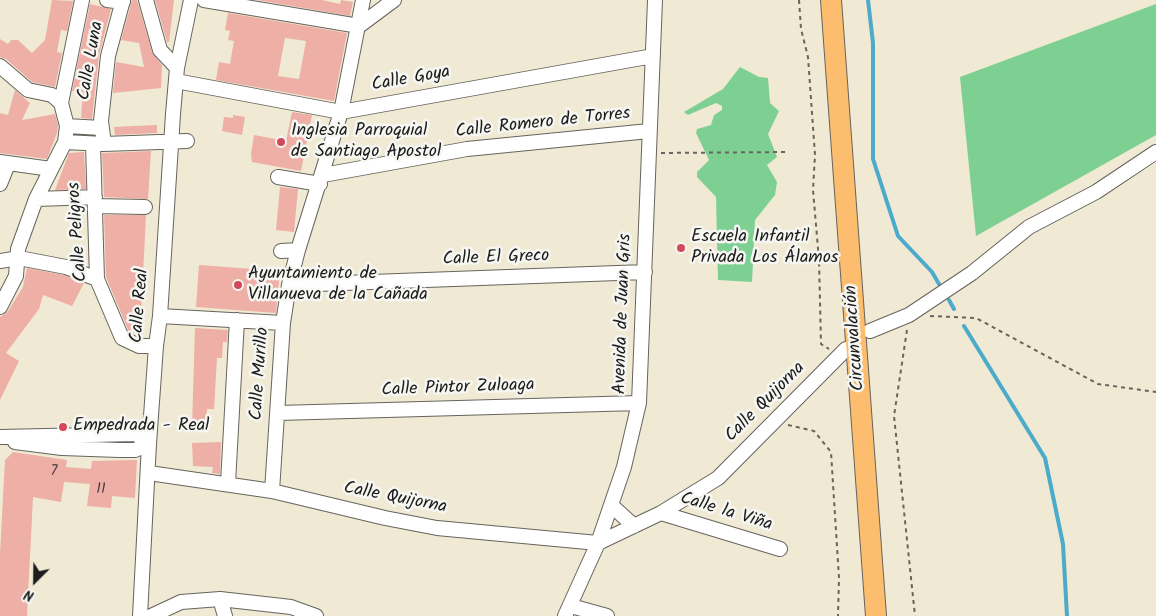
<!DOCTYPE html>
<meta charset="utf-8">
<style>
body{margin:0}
#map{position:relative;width:1156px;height:616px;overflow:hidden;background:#f0e9d4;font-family:Kalam,sans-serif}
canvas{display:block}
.north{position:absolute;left:10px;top:556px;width:50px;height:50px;-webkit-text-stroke:4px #f6f6f2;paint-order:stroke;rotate:203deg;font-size:14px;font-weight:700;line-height:20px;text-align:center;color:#1c1c1c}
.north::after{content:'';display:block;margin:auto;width:18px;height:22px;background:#1c1c1c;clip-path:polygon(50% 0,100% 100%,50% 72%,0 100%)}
</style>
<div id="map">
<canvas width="1156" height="616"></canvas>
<div class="north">N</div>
</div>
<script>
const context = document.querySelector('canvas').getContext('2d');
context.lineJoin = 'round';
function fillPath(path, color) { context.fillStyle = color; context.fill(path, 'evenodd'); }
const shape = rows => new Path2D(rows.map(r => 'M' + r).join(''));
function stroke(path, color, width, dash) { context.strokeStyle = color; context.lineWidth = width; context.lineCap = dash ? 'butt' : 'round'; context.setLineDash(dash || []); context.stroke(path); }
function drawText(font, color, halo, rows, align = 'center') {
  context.font = font + ' Kalam,sans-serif'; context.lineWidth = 5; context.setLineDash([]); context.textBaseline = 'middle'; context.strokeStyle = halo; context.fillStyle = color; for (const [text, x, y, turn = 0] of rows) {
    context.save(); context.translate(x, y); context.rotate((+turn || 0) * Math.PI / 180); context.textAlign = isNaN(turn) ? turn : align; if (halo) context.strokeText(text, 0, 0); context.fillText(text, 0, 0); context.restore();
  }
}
fillPath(shape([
 [1156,4,1156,135,976,236,960,77],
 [740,67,759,77,768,78,770,103,779,111,768,134,777,157,767,165,777,182,775,195,755,220,752,282,718,280,716,197,697,177,697,172,709,160,696,133,697,129,711,125,714,115,722,110,722,106,716,103,688,115,684,112,723,89]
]), '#7ed092');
stroke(shape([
 [868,0,873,43,873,159,898,236,932,272,939,284],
 [949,300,954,309],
 [964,326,1045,458,1063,544,1067,616]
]), '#4caacb', 4);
fillPath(shape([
 [52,0,73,1,67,31,61,30,57,52,62,53,55,87,32,82,6,59,0,57,0,39,8,44,11,40,18,40,32,53,45,40],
 [132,0,137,0,152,52,162,65,161,88,113,93,116,62,144,67,139,43,121,40],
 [155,0,174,0,169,42,167,42],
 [257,0,322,0,340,4,341,0,353,2,350,16],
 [90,4,111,9,99,55,92,119,81,118,83,92,72,91],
 [228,13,347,33,334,101,216,80,219,62,230,64,234,41,228,40,230,31,225,30],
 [285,38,306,41,299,79,278,76],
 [15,90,30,103,22,120,55,114,58,125,57,133,47,159,0,153,0,113,8,115],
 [292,112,312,115,301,171,252,162,251,154,254,135,286,141],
 [233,115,245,117,242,135,222,131,224,117,233,118],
 [157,125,157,133,115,135,114,127],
 [151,151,148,199,104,197,102,153],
 [84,152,86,189,55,190,69,153],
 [280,187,298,189,294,232,276,230],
 [104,215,146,215,140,334,129,332,106,277],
 [199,265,280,271,276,313,196,307],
 [27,268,64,275,84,283,72,306,43,295,39,309,6,353,19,361,0,400,0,317,8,311,23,287],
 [195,328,228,330,227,342,223,342,222,358,217,358,214,409,207,409,206,427,192,426],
 [221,442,220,474,212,473,213,467,193,466,192,443],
 [13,452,67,460,66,467,91,469,92,461,137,460,135,498,112,496,111,508,87,506,90,484,64,482,61,502,33,497,27,616,0,616,0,554,5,460]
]), '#eeafa7');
const minor = shape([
 [107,0,123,2],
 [146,0,160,50,177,68],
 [204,0,359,26,394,0],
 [0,66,28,90,52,95,61,103,67,126],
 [176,81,341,112,653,56],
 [61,103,82,0],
 [101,128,67,126,65,142,104,144,101,121,108,56,123,0],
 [93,144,97,279,122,338,139,346,156,346],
 [104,144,187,141],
 [0,162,51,169],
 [323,175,467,149,649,131],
 [278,177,320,184],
 [0,184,8,164],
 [36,199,95,197],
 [95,206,145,207],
 [281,251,298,250],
 [0,261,19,258,66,267,97,279],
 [289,285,645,272],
 [0,307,16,276,18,249,36,199,65,142],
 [160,316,283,323],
 [870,331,909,315,972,273,1029,227,1096,192,1156,152],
 [278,413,639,403],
 [0,437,136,434,149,444],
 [15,442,62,448,119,450,135,450,149,444],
 [149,473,272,491,385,518,437,528,598,543,661,513,718,478,846,349],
 [228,483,237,320],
 [272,491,283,323,289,285,298,250,341,112,363,0],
 [611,505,634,526],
 [661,513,780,549],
 [220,599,225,616],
 [571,606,607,616],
 [140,616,149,444,156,346,160,316,173,114,177,68,191,0],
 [151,616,181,602,220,599,291,607,316,616],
 [565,616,598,543,624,467,639,403,655,0]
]);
const highway = shape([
 [831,0,876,616]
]);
stroke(minor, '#66645c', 16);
stroke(highway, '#66645c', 22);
stroke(shape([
 [799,0,801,29,808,57,815,155,813,190,819,260,821,344,829,349],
 [661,153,787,152],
 [930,316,976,318,1098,384,1156,392],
 [907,330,894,416,915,616],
 [788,425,814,431,831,452,839,578,838,616]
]), '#66645c', 2, [4, 4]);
stroke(minor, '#fff', 14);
stroke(highway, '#fcbd6f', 20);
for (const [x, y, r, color] of [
 [281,142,5,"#d1495b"],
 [681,248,5,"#d1495b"],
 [238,285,5,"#d1495b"],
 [63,427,5,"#d1495b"]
]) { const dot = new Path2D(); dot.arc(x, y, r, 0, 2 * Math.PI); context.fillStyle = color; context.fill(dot); stroke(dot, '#f6f6f2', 2); }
drawText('15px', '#50413f', null, [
 ["7",54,472],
 ["11",101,490]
]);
drawText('18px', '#1c1c1c', '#f6f6f2', [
 ["Calle Luna",92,61,-80],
 ["Calle Goya",411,80,-10],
 ["Calle Romero de Torres",543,124,-6],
 ["Calle Peligros",79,232,-94],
 ["Calle El Greco",496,259,-2],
 ["Calle Real",141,306,-85],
 ["Avenida de Juan Gris",624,314,-88],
 ["Circunvalación",856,338,-94],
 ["Calle Murillo",261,374,-86],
 ["Calle Pintor Zuloaga",458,389,-2],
 ["Calle Quijorna",766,403,-45],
 ["Calle Quijorna",395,499,11],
 ["Calle la Viña",726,513,17]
]);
drawText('18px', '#1c1c1c', '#f6f6f2', [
 ["Inglesia Parroquial",291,132],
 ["de Santiago Apostol",291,153],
 ["Escuela Infantil",691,238],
 ["Privada Los Álamos",691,259],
 ["Ayuntamiento de",248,275],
 ["Villanueva de la Cañada",248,296],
 ["Empedrada - Real",73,427]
], 'left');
</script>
